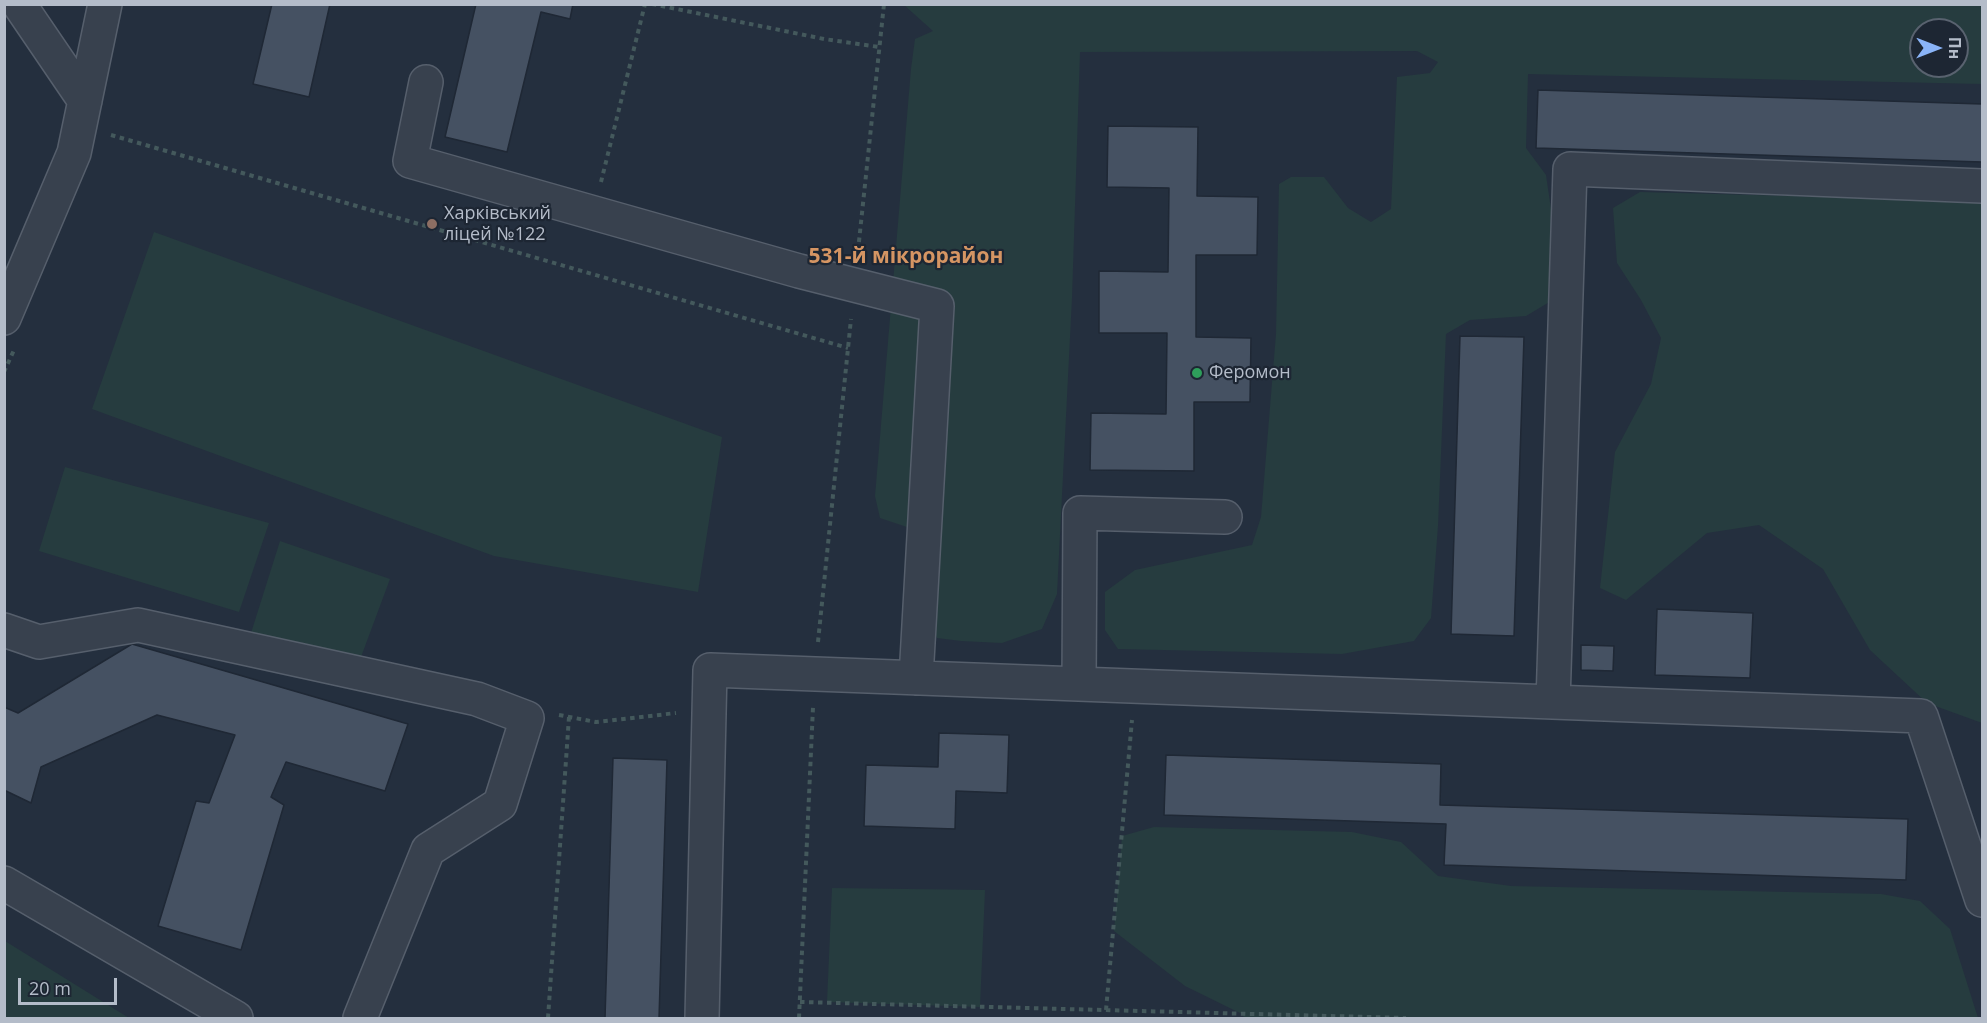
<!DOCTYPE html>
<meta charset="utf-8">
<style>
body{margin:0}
#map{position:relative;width:1987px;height:1023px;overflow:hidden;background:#242f3e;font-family:"Open Sans",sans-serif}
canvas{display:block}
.frame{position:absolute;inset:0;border:6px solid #b4bcc9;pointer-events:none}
.north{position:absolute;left:1909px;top:18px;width:60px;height:60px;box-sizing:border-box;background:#1d2633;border:2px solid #59626f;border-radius:50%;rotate:90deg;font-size:16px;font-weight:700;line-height:24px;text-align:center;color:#b4bcc9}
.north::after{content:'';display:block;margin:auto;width:21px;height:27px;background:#8ab4f8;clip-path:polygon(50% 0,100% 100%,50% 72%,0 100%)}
.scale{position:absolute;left:18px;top:978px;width:99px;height:27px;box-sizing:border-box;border:3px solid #b4bcc9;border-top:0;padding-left:8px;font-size:18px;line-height:21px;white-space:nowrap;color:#b4bcc9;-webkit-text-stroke:4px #1d2633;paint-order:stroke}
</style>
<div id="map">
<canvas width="1987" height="1023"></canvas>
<div class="frame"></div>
<div class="north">Пн</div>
<div class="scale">20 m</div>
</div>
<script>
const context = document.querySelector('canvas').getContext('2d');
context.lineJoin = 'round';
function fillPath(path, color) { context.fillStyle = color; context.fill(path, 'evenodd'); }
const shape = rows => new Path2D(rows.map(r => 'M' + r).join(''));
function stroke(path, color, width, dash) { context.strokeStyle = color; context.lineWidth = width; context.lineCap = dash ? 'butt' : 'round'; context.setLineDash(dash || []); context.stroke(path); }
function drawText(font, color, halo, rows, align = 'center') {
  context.font = font + ' "Open Sans",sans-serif'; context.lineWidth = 4.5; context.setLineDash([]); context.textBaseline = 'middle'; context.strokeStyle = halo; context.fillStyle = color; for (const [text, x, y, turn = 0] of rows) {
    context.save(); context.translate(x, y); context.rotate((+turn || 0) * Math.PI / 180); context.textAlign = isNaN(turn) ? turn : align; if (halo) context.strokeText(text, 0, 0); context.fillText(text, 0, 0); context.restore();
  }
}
fillPath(shape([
 [904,5,1982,5,1982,84,1528,74,1526,148,1546,175,1556,243,1551,301,1526,316,1470,320,1446,334,1438,526,1431,618,1414,641,1342,654,1118,649,1105,630,1105,592,1135,570,1252,545,1261,517,1276,334,1279,184,1291,177,1324,177,1348,208,1371,222,1391,209,1397,77,1430,73,1438,62,1417,51,1080,52,1072,298,1057,594,1042,629,1002,643,961,641,937,638,928,621,910,528,880,518,875,496,911,69,915,39,933,31],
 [1921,30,1957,30,1957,66,1921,66],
 [1640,192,1982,201,1982,723,1927,703,1870,650,1823,569,1759,525,1707,533,1626,600,1600,588,1615,452,1651,384,1661,338,1641,300,1617,263,1613,208],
 [154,232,722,437,698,592,494,556,92,409],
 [65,467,269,523,239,612,39,551],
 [280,541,390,579,361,657,251,633],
 [1154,827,1352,832,1401,842,1438,876,1511,886,1881,894,1920,901,1950,929,1978,1018,1244,1018,1242,1014,1185,986,1114,931,1122,836],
 [832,888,985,890,980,1007,827,1002],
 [4,941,5,941,129,1018,5,1018]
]), '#263c3f');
const building = shape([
 [272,4,330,4,309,97,253,84,272,4],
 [476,4,573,4,570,19,541,12,507,152,445,137,476,4],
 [1538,90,1982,104,1982,162,1536,148,1538,90],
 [1108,126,1198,127,1197,196,1258,197,1257,255,1196,255,1196,337,1251,338,1250,402,1194,402,1194,471,1090,470,1091,413,1166,414,1167,333,1099,333,1099,271,1168,272,1169,188,1107,187,1108,126],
 [1460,336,1524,337,1514,636,1451,634,1460,336],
 [1657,609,1753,613,1750,678,1655,675,1657,609],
 [132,644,408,724,385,791,286,762,271,797,284,805,241,950,158,926,196,801,209,803,235,735,157,715,41,767,31,803,4,790,4,707,18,713,132,644],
 [1581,645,1614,646,1613,671,1581,670,1581,645],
 [939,733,1009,735,1007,793,956,791,955,829,864,826,866,765,938,767,939,733],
 [1166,755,1441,764,1440,805,1908,819,1906,880,1444,865,1446,824,1164,815,1166,755],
 [613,758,667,760,659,1018,605,1018,613,758]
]);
fillPath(building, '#455162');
stroke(building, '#1f2835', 1.5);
const minor = shape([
 [19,4,85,101],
 [426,82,410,161,799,271,937,306,916,678],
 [4,318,74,153,105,4],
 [4,630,39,642,138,625,477,699,527,718,500,804,428,850,360,1018],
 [1079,684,1080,513,1225,517],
 [1553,702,1570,169,1982,186],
 [4,883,236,1018],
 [702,1018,710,670,1921,716,1982,900]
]);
stroke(minor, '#565f6c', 36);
stroke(shape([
 [652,4,824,39,879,47],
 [111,135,848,348],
 [601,182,645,4],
 [858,251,884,4],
 [4,372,14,350],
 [818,642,851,319],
 [559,715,596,722,676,713],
 [800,1002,1406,1018],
 [1106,1010,1132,720],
 [548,1018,569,717],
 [799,1018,813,707]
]), '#44595c', 4, [4.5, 4.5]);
stroke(minor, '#38414e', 33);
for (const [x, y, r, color] of [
 [432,224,6,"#8d6e63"],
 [1197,373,6,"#2e9e5b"]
]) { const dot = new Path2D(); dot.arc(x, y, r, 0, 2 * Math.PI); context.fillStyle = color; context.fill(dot); stroke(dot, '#1d2633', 2); }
drawText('18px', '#b4bcc9', '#1d2633', [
 ["Харківський",444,214],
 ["ліцей №122",444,235],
 ["Феромон",1209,373]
], 'left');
drawText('bold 21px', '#d59563', '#1d2633', [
 ["531-й мікрорайон",906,257]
]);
</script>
